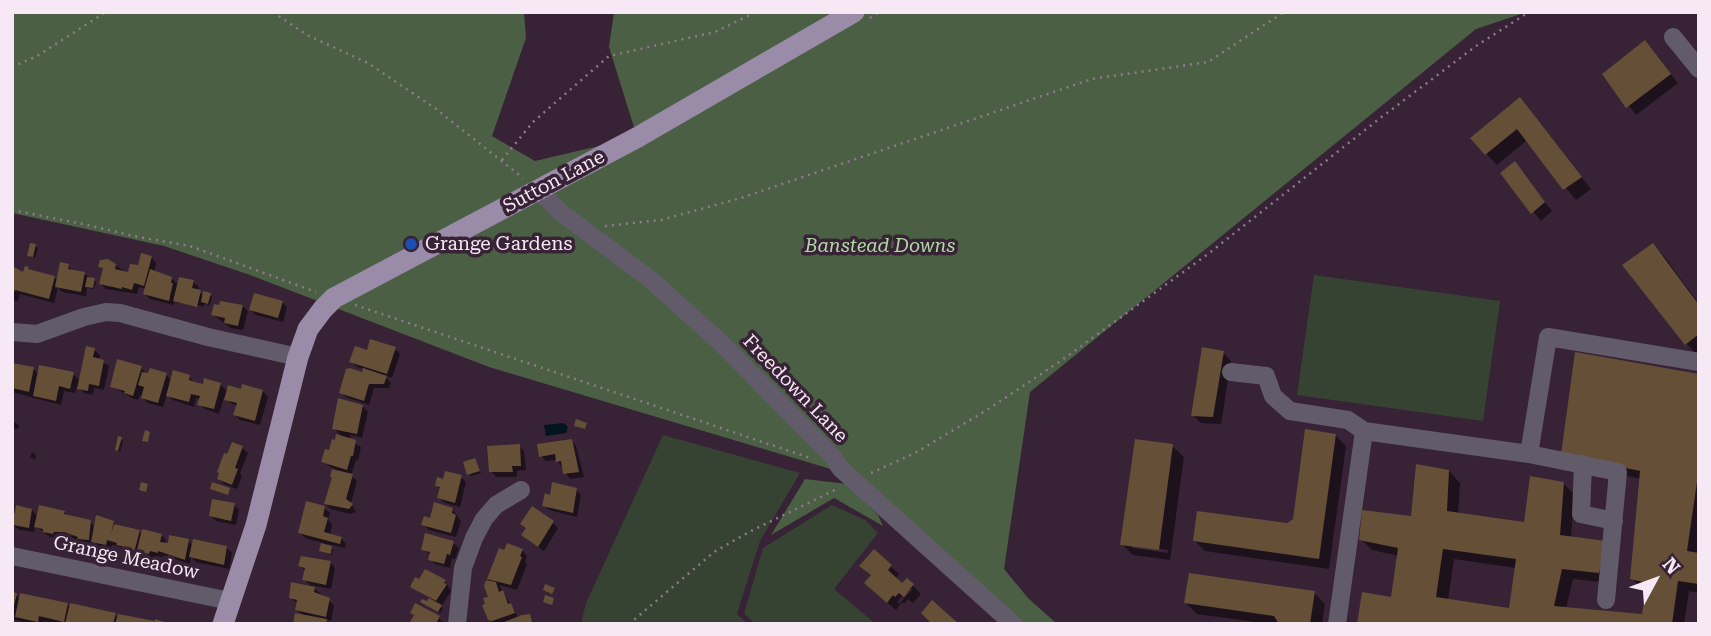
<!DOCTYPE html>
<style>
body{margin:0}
#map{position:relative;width:1711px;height:636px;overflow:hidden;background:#372236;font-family:"Roboto Serif",serif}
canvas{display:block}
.frame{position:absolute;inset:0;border:14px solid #f7e8f5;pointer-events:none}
.north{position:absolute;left:1620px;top:545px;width:70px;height:70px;-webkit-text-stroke:5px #372236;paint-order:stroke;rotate:49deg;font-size:19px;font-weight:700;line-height:28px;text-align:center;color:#f7e8f5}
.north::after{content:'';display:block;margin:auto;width:24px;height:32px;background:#f7e8f5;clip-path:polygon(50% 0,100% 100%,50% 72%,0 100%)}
</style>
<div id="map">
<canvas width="1711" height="636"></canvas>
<div class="frame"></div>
<div class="north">N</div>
</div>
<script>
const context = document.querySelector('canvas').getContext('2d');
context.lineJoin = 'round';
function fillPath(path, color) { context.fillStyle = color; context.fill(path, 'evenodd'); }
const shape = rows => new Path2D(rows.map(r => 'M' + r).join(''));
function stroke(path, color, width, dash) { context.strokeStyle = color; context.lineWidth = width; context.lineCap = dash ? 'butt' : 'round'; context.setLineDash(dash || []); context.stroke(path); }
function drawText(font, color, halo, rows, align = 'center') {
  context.font = font + ' "Roboto Serif",serif'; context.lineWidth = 7; context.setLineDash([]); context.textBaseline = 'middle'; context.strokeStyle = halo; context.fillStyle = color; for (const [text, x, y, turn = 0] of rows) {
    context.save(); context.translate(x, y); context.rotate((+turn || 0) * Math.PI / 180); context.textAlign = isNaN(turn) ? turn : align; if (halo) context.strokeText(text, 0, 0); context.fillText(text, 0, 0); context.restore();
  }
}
fillPath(shape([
 [1314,275,1500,301,1483,421,1297,395],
 [663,435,800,473,760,541,737,614,748,624,581,624,586,603],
 [832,505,865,520,878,533,834,589,876,624,756,624,744,614,763,548]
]), '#364332');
fillPath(shape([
 [12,12,524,12,526,38,492,136,535,161,637,137,609,47,614,12,1527,12,1476,29,1030,392,1004,569,1028,598,1057,624,1005,624,854,476,489,367,250,275,164,246,12,213],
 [805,479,847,484,878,515,883,526,834,498,771,535]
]), '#4a5f43');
fillPath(shape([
 [564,423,568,427,566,433,546,436,544,425]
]), '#001520');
fillPath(shape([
 [1645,43,1678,83,1636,115,1605,74],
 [1520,100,1591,189,1576,200,1527,140,1497,165,1472,139],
 [1514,163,1552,211,1541,221,1502,173],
 [1653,245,1664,256,1699,304,1697,354,1686,343],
 [35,246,38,248,35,258,31,257,29,255],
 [151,257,156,263,154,272,171,278,179,285,193,282,199,287,198,291,204,296,210,295,212,297,210,305,204,304,203,307,179,300,179,304,175,300,174,305,150,299,145,294,146,289,139,287,137,294,106,289,101,284,104,270,100,266,115,265,129,274],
 [68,266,73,272,84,274,94,280,96,282,94,289,87,288,86,296,62,292,58,287,54,303,20,294,18,301,12,300,12,274,24,274,28,268,32,272,54,277,58,282],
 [282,302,287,307,283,322,256,315,251,310],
 [242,306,248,311,243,330,231,328,213,315],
 [395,349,400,354,392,378,384,375,391,383,389,388,374,388,369,405,346,397,341,392,363,374,365,369,357,367,351,361,368,352],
 [94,350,100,355,99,360,109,366,104,390,94,388,93,395,84,393,77,386,75,393,64,391,61,405,12,392,12,364,33,369,39,374,73,374,80,381],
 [1223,353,1231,361,1221,424,1201,423,1193,415],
 [141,368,146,373,166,375,172,381,189,376,194,383,204,386,205,381,221,385,228,392,263,391,268,397,260,425,240,420,235,415,238,406,232,404,224,397,219,414,205,409,199,404,201,399,196,398,194,407,173,400,167,395,163,407,148,403,140,395,138,400,132,398,112,386],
 [1699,376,1699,593,1689,591,1684,624,1359,624,1392,599,1399,556,1372,550,1361,539,1412,518,1449,471,1460,483,1458,514,1526,524,1563,483,1574,494,1571,538,1605,543,1610,583,1573,579,1566,609,1644,616,1648,591,1643,590,1632,578,1641,479,1574,465],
 [1454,559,1516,568,1510,610,1448,600],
 [363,407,368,412,362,438,351,435,349,440,361,447,358,460,356,460,351,476,357,481,351,503,356,512,350,514,331,509,326,504,334,478,332,476,334,469,323,462,343,438,334,428],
 [12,421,19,425,18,429,12,428],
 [1335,435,1346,446,1329,569,1205,551,1194,540,1287,525,1295,520],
 [121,439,123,441,120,452,117,450],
 [571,441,576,446,584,477,570,479,557,460,546,461,541,456],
 [519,446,524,451,526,470,517,471,517,477,496,477,491,471],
 [1172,446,1184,457,1170,560,1133,555,1122,544],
 [1132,545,1168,550,1168,553,1132,548],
 [242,448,248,453,240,473,242,476,237,489,224,484,219,479],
 [32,452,36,455,35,460,30,457],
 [475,460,481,473,471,476,469,474],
 [461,477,466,482,460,507,445,503,439,498,441,490,437,486],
 [576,490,581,495,577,517,549,510,544,505,551,497],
 [12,502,15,505,12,514,32,510,38,517,64,512,70,517,90,522,95,527,97,517,111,520,117,526,139,531,143,535,161,535,166,540,165,545,188,541,193,546,227,548,232,553,229,569,196,562,191,557,190,564,163,555,163,557,155,556,154,558,140,550,138,555,117,546,112,545,111,549,98,546,94,542,94,544,84,544,71,537,50,537,35,525,34,532,20,530,12,525],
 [234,505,239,510,236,525,216,521,211,516],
 [324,508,330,513,328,520,332,524,330,536,341,538,346,544,345,548,327,544,333,550,332,555,321,551,323,543,305,538,300,533],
 [452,509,461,521,456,537,429,530,423,524],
 [553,523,558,528,544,551,528,540],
 [453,543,459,548,455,559,452,558,450,568,435,564,430,559,431,555,423,549],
 [500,550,522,550,527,556,525,562,527,564,517,590,499,585,519,619,529,616,536,624,494,624,490,619,490,598,486,586],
 [874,551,899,574,895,579,903,585,907,580,921,594,913,603,908,599,904,604,902,602,896,610,874,591,872,576],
 [909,587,912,590,899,604,897,602],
 [330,562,335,568,331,589,310,585,334,605,331,621,325,619,329,624,295,624,304,616,297,609,298,604,291,598,314,589,304,579,306,571,300,566],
 [445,581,451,591,441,607,443,609,440,613,424,604,428,604,431,599,412,586,420,582],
 [12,593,21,599,67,604,71,608,115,615,118,619,167,624,58,624,44,621,43,624,31,624,12,619],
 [1314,593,1325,604,1322,624,1269,624,1197,614,1186,603],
 [416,605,439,618,444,624,411,624,415,616]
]), '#0007');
fillPath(shape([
 [1645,40,1671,74,1626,108,1602,74],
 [1520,97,1582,177,1563,190,1517,129,1485,155,1470,138],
 [1515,161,1545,202,1531,214,1500,173],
 [30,243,36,244,33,257,27,256],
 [1653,243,1699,305,1699,334,1685,345,1622,265],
 [141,253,152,256,144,286,134,283,132,290,122,287,122,289,99,284,103,268,98,267,100,260,108,259,116,264,115,269,128,272,130,264,138,265],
 [60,262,69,264,68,269,85,272,81,292,55,287],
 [25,266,29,267,28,269,55,276,49,299,15,290,12,297,12,268,14,267,23,272],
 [150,269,172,277,171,283,173,283,169,301,143,294],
 [87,277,95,278,93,288,85,287],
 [179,277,194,280,192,288,201,290,197,307,173,301],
 [203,291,211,293,208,304,201,302],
 [254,293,283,301,278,318,249,310],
 [220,301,243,305,238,326,224,323,225,318,211,315,214,304,219,305],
 [370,339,396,347,387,374,349,362,355,346,367,350],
 [86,346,95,348,93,357,104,360,99,386,89,384,88,391,77,389],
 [1202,347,1224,351,1213,417,1191,416],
 [1575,352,1699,374,1699,468,1687,551,1699,553,1699,584,1678,581,1672,624,1357,624,1362,592,1391,597,1398,548,1359,540,1362,510,1411,516,1416,464,1449,470,1447,511,1524,522,1530,476,1564,482,1560,535,1606,541,1599,573,1562,569,1554,606,1642,614,1647,583,1630,579,1640,471,1561,454],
 [1443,549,1516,559,1509,608,1436,597],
 [117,359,142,366,133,396,124,393,125,391,110,387],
 [12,363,34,367,29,392,12,388],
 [39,365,74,372,70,389,59,386,56,401,33,396],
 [150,368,167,373,158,403,141,398,144,387,138,385,142,372,148,373],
 [350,368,362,372,363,368,387,376,384,384,369,384,364,401,339,393,346,369],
 [173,370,190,375,189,380,195,382,203,384,204,378,221,383,214,409,197,405,200,396,191,394,189,402,166,396],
 [242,384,263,390,255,421,233,415,237,403,224,400,228,385,241,389],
 [338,398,363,405,357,434,332,429],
 [576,419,587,423,585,429,574,426],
 [1305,429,1336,434,1319,559,1193,541,1197,511,1287,523,1293,519],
 [145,430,150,432,148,442,142,441],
 [336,434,356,440,353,456,351,456,347,470,321,462,325,449,329,450,332,439,335,440],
 [118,436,122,437,118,451,115,450],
 [572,439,579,472,563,474,561,461,556,462,555,454,539,457,537,444],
 [1135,439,1173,444,1159,550,1120,545],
 [232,442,243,446,235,468,238,469,232,485,217,479,219,473,217,472,224,453,227,454],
 [520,444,521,466,512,466,513,472,489,472,487,446],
 [475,458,480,471,467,475,463,462],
 [332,469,353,474,346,499,353,504,349,509,324,504,332,477,330,477],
 [445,471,462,475,455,503,437,498,440,487,435,486,437,477,443,479],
 [141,482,148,484,146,492,139,490],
 [212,482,230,488,228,495,210,489],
 [552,482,577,488,573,513,542,506,545,493,550,495],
 [212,499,235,503,231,521,209,516],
 [306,501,325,506,323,516,328,518,324,532,342,537,340,544,298,533],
 [434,502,453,508,452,513,456,515,451,533,421,525,424,516,430,518],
 [16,505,32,509,29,528,13,525,12,512,15,513],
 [39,505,65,511,64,514,91,520,89,540,77,539,78,537,64,532,54,532,53,534,43,532,43,529,34,527],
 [532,506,554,521,538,547,521,535,526,528,520,524],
 [96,515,114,521,111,534,114,524,140,530,135,549,133,551,124,549,125,547,116,545,117,543,107,540,106,545,91,542],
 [142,529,162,534,160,542,168,543,169,535,189,539,185,560,158,551,158,553,150,551,149,554,140,552,137,550],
 [425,533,454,541,450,555,447,554,444,564,428,560,430,552,421,550],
 [193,539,227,546,224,565,189,557],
 [321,543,332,546,331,554,319,551],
 [507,543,523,549,520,556,522,557,511,585,487,579,499,548,504,550],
 [874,549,892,565,888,570,902,583,907,578,914,584,904,597,899,593,895,597,893,595,887,603,864,583,871,575,859,566],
 [301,556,331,561,326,585,302,580,305,568,298,566],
 [425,569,446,580,444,583,447,584,436,601,410,587,415,577,419,579],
 [1189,573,1315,591,1310,624,1279,624,1274,616,1184,603],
 [486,580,496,582,499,592,503,590,508,604,511,603,515,613,492,621,488,620,482,605,485,604,483,598,488,597,484,586],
 [291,582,315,587,314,592,330,598,326,617,295,610,297,600,289,598],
 [545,584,555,588,552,594,543,590],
 [12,592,17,593,13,610,12,610],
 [20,593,68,603,64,622,39,616,38,622,15,617],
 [545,595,554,598,552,605,543,602],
 [429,598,442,605,438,612,420,602,422,599,427,601],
 [932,600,959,624,932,624,921,613],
 [70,603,116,613,113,624,65,624],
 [415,603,440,616,436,624,409,624,414,615,410,613],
 [295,613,327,619,326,624,293,624],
 [118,614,155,621,155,619,171,624,115,624],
 [530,614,533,624,499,624,522,615]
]), '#654f37');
stroke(shape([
 [273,12,307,35,368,63,436,109,523,178],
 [870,18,879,12],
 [12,67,37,56,106,12],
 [502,160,533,122,609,56,715,32,756,12],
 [12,210,83,224,138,237,190,246,316,292],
 [605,226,661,220,741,198,1092,79,1208,62,1284,12],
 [355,305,813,459],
 [871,473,915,453,987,410,1062,360,1208,254,1379,119,1476,46,1529,12],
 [629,624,714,552,749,532,839,488]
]), '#8e7b8c', 2.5, [2, 5]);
stroke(shape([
 [1673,37,1699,69],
 [540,191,559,211,650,279,720,342,833,457,840,468,1013,624],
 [12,332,37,334,84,317,106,312,120,313,208,337,298,357],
 [1231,372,1266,376,1273,396,1290,411,1348,420,1364,431,1529,454,1548,337,1699,362],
 [1529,454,1618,472,1606,600],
 [1583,464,1581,514,1614,521],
 [12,556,230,601],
 [457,624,463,568,474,538,484,519,496,505,521,490],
 [1337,624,1364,431]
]), '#625c6a', 18);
stroke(shape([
 [223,624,256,525,298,357,308,329,323,309,334,298,351,289,638,137,854,12]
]), '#9a8ca8', 21);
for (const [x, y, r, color] of [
 [411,244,7,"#1a4fb4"]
]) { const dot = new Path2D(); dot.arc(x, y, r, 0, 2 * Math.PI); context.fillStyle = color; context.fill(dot); stroke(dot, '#372236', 2.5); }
drawText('19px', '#f7e8f5', '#372236', [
 ["Sutton Lane",554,182,-28],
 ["Freedown Lane",795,389,46],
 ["Grange Meadow",126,558,12]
]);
drawText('19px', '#f7e8f5', '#372236', [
 ["Grange Gardens",425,244]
], 'left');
drawText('italic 19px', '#b1d9a5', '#372236', [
 ["Banstead Downs",880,246]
]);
</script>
